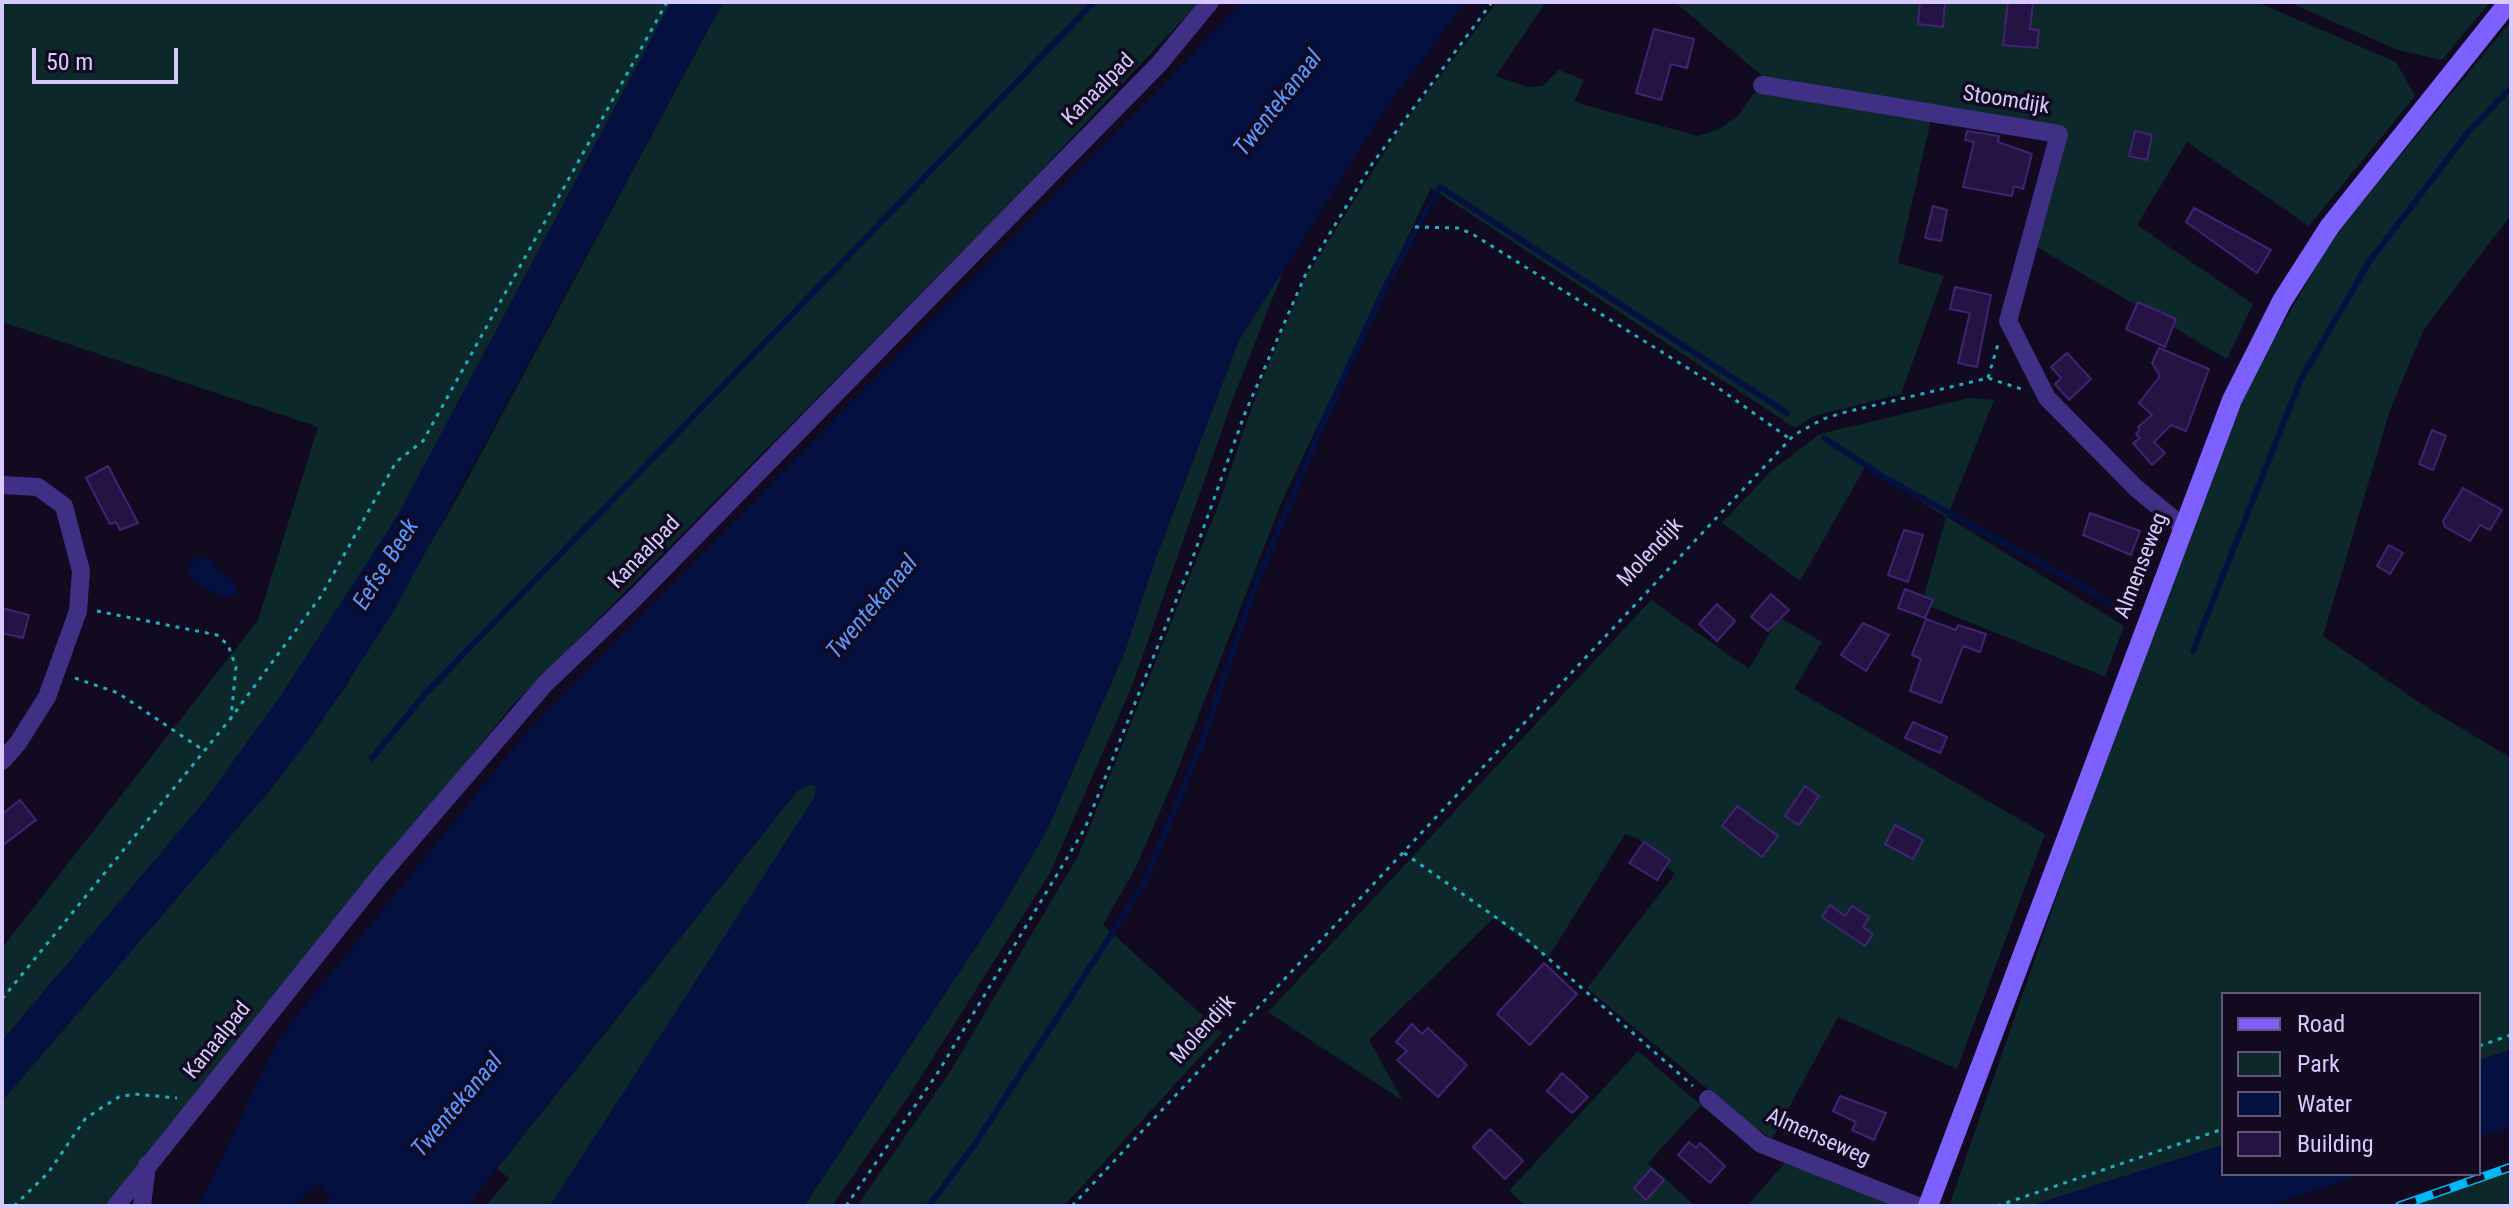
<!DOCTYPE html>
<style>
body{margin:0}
#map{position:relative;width:2513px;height:1208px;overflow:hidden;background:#110a20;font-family:"Roboto Condensed",sans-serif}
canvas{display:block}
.frame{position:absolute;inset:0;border:4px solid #d7caff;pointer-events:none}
.legend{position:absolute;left:2221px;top:992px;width:260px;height:184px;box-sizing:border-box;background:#110a20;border:2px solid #605779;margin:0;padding:10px 14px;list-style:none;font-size:24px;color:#d7caff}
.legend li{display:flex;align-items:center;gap:16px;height:40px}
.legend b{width:40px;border:2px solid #605779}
.scale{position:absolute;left:32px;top:48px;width:146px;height:36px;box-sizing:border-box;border:4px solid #d7caff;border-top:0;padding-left:10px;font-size:24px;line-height:28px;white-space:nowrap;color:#d7caff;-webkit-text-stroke:6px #110a20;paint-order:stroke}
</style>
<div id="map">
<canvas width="2513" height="1208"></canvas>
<div class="frame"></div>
<ul class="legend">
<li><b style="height:10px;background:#7c61ff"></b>Road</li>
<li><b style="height:22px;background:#0d282b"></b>Park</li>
<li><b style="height:22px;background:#041140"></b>Water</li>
<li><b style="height:22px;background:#251443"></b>Building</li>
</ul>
<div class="scale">50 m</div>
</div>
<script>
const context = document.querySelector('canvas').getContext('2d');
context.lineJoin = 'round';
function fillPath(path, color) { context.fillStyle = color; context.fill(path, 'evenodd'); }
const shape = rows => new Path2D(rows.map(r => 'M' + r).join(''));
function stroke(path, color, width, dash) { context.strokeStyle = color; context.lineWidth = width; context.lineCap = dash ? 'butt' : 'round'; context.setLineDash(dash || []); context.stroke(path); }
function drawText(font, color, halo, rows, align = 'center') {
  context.font = font + ' "Roboto Condensed",sans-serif'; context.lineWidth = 7; context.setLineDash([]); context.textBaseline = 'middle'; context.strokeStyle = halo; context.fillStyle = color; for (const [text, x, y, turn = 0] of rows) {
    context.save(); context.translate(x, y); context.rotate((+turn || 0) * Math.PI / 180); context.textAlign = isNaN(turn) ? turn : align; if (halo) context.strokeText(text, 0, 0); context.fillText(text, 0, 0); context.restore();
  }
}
fillPath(shape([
 [2,2,671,2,398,515,282,694,204,802,2,1041,2,948,258,620,318,427,2,322],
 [723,2,1199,2,1021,192,511,707,107,1206,2,1206,2,1101,270,790,345,688,459,495],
 [1497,2,1546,2,1496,76,1528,87,1542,86,1559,70,1584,80,1574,102,1698,136,1719,129,1736,118,1754,93,1931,120,1898,263,1944,276,1901,394,1814,416,1795,428,1431,188,1282,501,1174,779,1136,867,1103,925,1222,1033,1064,1206,857,1206,950,1072,1078,856,1218,506,1259,387,1307,275,1397,133],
 [1675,2,2257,2,2396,62,2415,96,2309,226,2187,142,2137,225,2253,304,2227,359,2037,247,2065,127,1760,80,1761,75],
 [2288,2,2490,2,2442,60,2398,50],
 [2511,21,2511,215,2424,329,2390,410,2323,636,2423,705,2511,758,2511,1050,2479,1060,2479,994,2223,994,2223,1145,2030,1206,1949,1206,2076,841,2236,417,2263,358,2333,237],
 [1286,264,1234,396,1132,686,1050,873,910,1094,832,1206,804,1206,999,912,1046,832,1126,649,1154,563,1239,340],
 [1969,398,1994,400,1947,517,2124,626,2105,677,1922,603,1946,517,1865,467,1800,581,1722,523,1770,472,1820,434],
 [1651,600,1749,669,1779,617,1822,642,1794,689,2045,834,1957,1069,1838,1017,1772,1139,1747,1122,1587,988,1675,874,1637,838,1625,834,1548,958,1494,918,1369,1040,1403,1101,1268,1012],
 [810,784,816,786,815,798,550,1206,486,1206,509,1178,497,1169,797,791],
 [1638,1051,1701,1105,1648,1163,1695,1206,1526,1206,1509,1191],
 [1785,1163,1878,1193,1897,1206,1747,1206],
 [2511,1168,2511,1206,2393,1206,2501,1171]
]), '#0d282b');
fillPath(shape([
 [671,2,723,2,391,616,309,740,270,790,2,1101,2,1041,204,802,282,694,398,515],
 [1241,2,1466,2,1389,104,1239,340,1154,563,1126,648,1046,832,999,912,804,1206,550,1206,814,798,816,786,810,784,797,791,467,1206,324,1206,330,1198,320,1184,290,1206,199,1206,279,1038,527,732,1172,76],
 [197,557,213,560,214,566,235,582,237,596,227,598,191,581,188,568],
 [2511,1050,2511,1127,2479,1137,2479,1060],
 [2223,1145,2223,1174,2365,1174,2267,1206,2030,1206]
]), '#041140');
stroke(shape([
 [1824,438,1887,479,2075,582,2123,612],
 [2193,651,2301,379,2369,262,2469,131,2511,88],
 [372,758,425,694,1094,2],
 [929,1206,975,1144,1144,884,1203,740,1253,591,1328,412,1386,285,1440,187,1787,413]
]), '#041140', 6);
const building = shape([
 [1920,2,1945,2,1943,27,1918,24,1920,2],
 [2008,2,2033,2,2030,29,2039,30,2037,48,2003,45,2008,2],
 [1654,29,1694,39,1687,68,1671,64,1661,100,1636,93,1654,29],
 [1967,131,1999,136,1998,142,2032,154,2023,189,2014,186,2012,196,1963,187,1974,142,1965,140,1967,131],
 [2135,131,2152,135,2147,160,2129,156,2135,131],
 [1933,206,1947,210,1941,241,1925,238,1933,206],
 [2194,208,2271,250,2257,273,2186,222,2194,208],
 [1955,287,1991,295,1977,367,1958,363,1970,313,1950,309,1955,287],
 [2138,302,2176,319,2165,347,2126,329,2138,302],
 [2159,348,2209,369,2186,431,2171,425,2154,442,2165,453,2152,465,2133,443,2140,438,2136,434,2140,429,2138,427,2152,415,2139,403,2160,376,2152,363,2159,348],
 [2067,353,2091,379,2069,400,2055,384,2061,378,2051,367,2067,353],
 [2432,430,2446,436,2433,470,2419,464,2432,430],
 [108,466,138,523,120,530,116,522,110,524,86,478,108,466],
 [2463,488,2502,510,2490,530,2480,525,2470,541,2445,527,2443,521,2463,488],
 [2090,513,2140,531,2131,555,2083,535,2090,513],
 [1904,530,1923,535,1908,582,1888,575,1904,530],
 [2389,545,2403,553,2390,574,2377,566,2389,545],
 [1905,589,1933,600,1925,618,1898,608,1905,589],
 [1771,594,1789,610,1768,631,1751,617,1771,594],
 [1717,604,1735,621,1717,641,1699,624,1717,604],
 [2,608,29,615,23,638,2,633,2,608],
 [1926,619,1956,630,1958,625,1986,634,1980,652,1963,646,1941,703,1910,691,1921,659,1912,655,1926,619],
 [1863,623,1889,635,1866,671,1841,655,1863,623],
 [1913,722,1947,737,1940,753,1905,738,1913,722],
 [1805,786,1819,796,1799,825,1785,816,1805,786],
 [20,800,36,820,2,846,2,814,20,800],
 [1737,806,1778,836,1762,857,1722,826,1737,806],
 [1895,825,1923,840,1913,859,1885,844,1895,825],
 [1644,842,1670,860,1657,880,1629,863,1644,842],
 [1830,905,1845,916,1852,906,1869,917,1863,927,1873,934,1865,946,1822,917,1830,905],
 [1544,963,1577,994,1530,1045,1497,1014,1544,963],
 [1412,1024,1422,1034,1428,1028,1467,1065,1438,1097,1397,1060,1407,1051,1396,1042,1412,1024],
 [1562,1073,1588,1097,1572,1113,1547,1091,1562,1073],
 [1840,1096,1886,1113,1874,1140,1852,1130,1856,1122,1833,1111,1840,1096],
 [1490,1129,1523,1161,1505,1179,1473,1147,1490,1129],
 [1689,1142,1696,1148,1700,1143,1725,1166,1710,1183,1678,1155,1689,1142],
 [1651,1169,1664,1180,1646,1200,1634,1188,1651,1169]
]);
fillPath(building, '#251443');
stroke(building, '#3f2472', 2);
stroke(shape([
 [1415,227,1459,228,1474,235,1710,382,1790,439],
 [1988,378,1998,344],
 [97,611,217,635,228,645,236,667,231,718],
 [75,678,118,693,203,750],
 [1404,853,1524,937,1693,1086],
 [2,999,231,718,321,596,396,462,423,441,667,2],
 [2479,1046,2511,1035],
 [14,1206,48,1173,85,1119,101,1108,119,1097,134,1094,177,1098],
 [846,1206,937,1074,1085,828,1189,568,1245,413,1307,271,1372,164,1492,2],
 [1072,1206,1794,435,1823,419,1842,413,1988,378,2021,389],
 [1997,1206,2223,1129]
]), '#20afbd', 3, [4, 6]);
stroke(shape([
 [1762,85,2059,134,2008,321,2047,398,2136,488,2183,527],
 [2,485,38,487,64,506,81,571,78,611,47,697,18,743,2,761],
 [1708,1099,1761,1144,1918,1206],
 [116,1206,379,877,545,684,635,598,1159,64,1210,2],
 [142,1206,147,1165]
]), '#3f3085', 18);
stroke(shape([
 [1928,1206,2232,400,2282,301,2330,226,2509,2]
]), '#7c61ff', 20);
const rail = shape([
 [2399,1206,2511,1167]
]);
stroke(rail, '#00b8f5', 9);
stroke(rail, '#110a20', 6, [18]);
drawText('22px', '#d7caff', '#110a20', [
 ["Kanaalpad",1099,90,-45],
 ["Stoomdijk",2006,101,9],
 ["Kanaalpad",645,553,-46],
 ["Molendijk",1651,553,-47],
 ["Almenseweg",2142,566,-69],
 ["Molendijk",1204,1030,-48],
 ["Kanaalpad",218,1041,-51],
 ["Almenseweg",1818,1138,24]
]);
drawText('italic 24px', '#5899ff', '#110a20', [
 ["Twentekanaal",1279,104,-52],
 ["Eefse Beek",387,565,-58],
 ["Twentekanaal",873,608,-50],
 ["Twentekanaal",458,1106,-50]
]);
</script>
